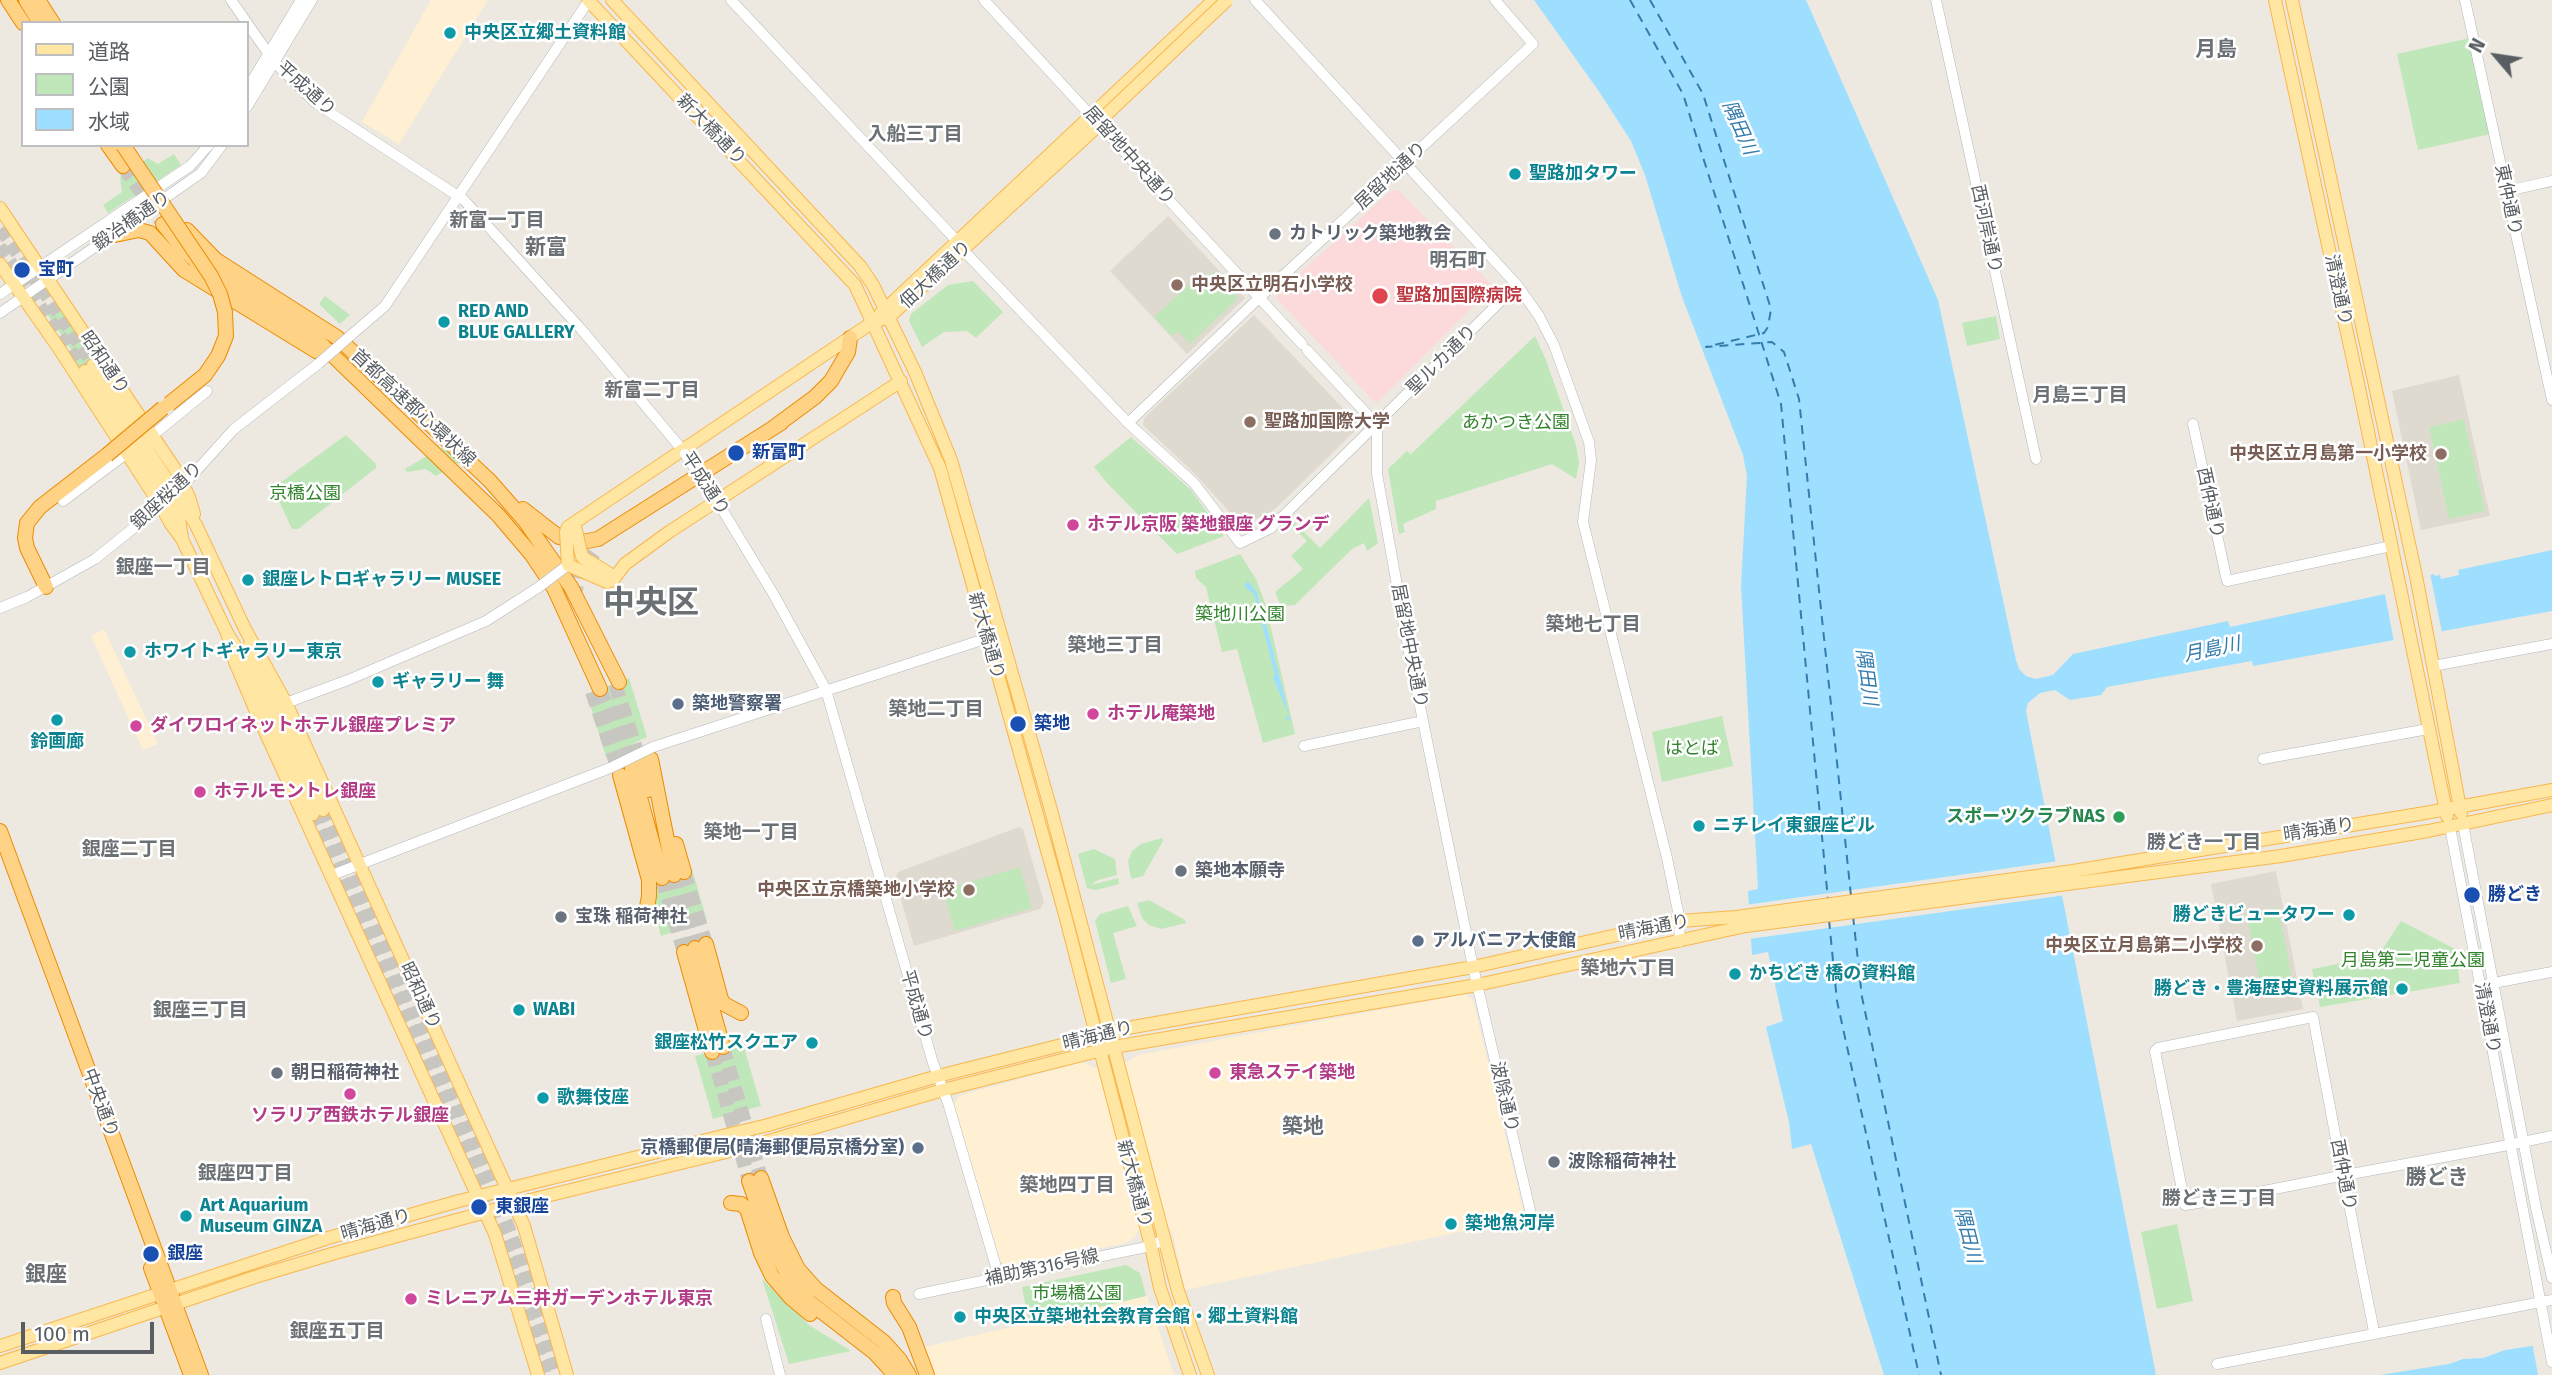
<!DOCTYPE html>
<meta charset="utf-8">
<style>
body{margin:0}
#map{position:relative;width:2552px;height:1375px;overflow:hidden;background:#ede9e0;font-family:"Fira Sans","Noto Sans JP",sans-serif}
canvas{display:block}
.legend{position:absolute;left:21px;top:21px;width:228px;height:126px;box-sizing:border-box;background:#fff;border:2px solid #bdbfc0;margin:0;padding:9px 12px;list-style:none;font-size:21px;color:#595e62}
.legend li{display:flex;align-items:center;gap:14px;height:35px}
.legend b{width:35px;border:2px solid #bdbfc0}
.north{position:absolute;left:2461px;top:21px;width:70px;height:70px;-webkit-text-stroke:5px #fff;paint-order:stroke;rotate:299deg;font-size:19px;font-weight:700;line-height:28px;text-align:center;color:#595e62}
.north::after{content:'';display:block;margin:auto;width:24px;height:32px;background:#595e62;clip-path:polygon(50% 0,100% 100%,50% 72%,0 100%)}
.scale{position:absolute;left:21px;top:1322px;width:133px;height:32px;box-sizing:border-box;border:4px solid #595e62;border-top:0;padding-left:9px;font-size:21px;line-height:24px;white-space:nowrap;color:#595e62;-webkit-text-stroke:5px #fff;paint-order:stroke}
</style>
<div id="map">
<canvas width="2552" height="1375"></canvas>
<ul class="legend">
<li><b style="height:9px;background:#ffe6a3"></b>道路</li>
<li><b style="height:19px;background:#bfe7ba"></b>公園</li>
<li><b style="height:19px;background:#9edfff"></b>水域</li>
</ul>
<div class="north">N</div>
<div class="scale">100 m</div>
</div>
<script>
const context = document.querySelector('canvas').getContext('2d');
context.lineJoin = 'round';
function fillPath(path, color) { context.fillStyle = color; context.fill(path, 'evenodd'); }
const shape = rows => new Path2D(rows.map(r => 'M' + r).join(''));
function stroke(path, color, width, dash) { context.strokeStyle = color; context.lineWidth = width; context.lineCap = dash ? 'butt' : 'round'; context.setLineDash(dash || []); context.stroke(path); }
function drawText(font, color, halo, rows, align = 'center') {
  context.font = font + ' "Fira Sans","Noto Sans JP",sans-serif'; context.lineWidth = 5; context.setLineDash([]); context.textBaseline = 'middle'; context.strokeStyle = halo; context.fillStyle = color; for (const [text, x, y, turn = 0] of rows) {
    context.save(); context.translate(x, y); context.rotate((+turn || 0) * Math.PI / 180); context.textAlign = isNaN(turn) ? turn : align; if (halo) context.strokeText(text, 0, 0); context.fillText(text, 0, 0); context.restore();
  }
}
fillPath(shape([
 [431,0,488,0,399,144,362,122],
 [104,629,158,744,143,750,91,636],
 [1466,994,1473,1000,1525,1218,1185,1290,1172,1232,1166,1224,1138,1230,1135,1237,1126,1243,1007,1267,1000,1261,954,1104,959,1096,1082,1062,1096,1068,1127,1062,1138,1055],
 [1147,1296,1174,1375,931,1375,924,1347]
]), '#fff0d3');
fillPath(shape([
 [1168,216,1245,298,1187,354,1110,271],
 [1254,315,1360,426,1274,510,1242,526,1196,475,1143,425,1144,418],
 [2459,375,2490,516,2421,530,2392,391],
 [1019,827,1023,829,1044,902,1040,909,914,946,895,878,898,872],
 [2276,871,2303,1009,2237,1021,2211,884]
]), '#dfdad0');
fillPath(shape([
 [1392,190,1398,190,1491,284,1489,290,1378,402,1374,401,1276,298,1276,295]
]), '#fcd9da');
fillPath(shape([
 [2470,38,2490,134,2418,150,2397,54],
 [174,154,181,165,108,213,103,205,122,192,120,177,148,158,158,164],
 [1202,273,1205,275,1214,273,1237,297,1236,300,1190,344,1178,331,1172,336,1154,317],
 [973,281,1003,312,976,338,967,331,944,332,922,347,909,321,911,314,948,285],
 [325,296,350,315,340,324,319,304],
 [56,304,96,361,79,372,73,352,45,311],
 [1996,316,2000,339,1967,346,1962,323],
 [1535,336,1546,360,1576,445,1579,463,1576,479,1552,464,1436,501,1436,509,1403,524,1405,532,1399,534,1388,469,1407,451,1411,454],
 [2464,419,2485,511,2449,519,2429,427],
 [346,435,376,464,376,468,298,529,292,529,273,488],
 [1131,437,1191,490,1224,536,1177,554,1107,483,1094,467],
 [458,438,474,454,436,476,426,469,407,472,405,469],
 [1369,498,1378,543,1367,551,1364,543,1352,549,1295,605,1281,606,1275,592,1303,569,1291,556,1307,541,1290,524,1293,521,1320,548],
 [1240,554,1256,579,1266,606,1295,734,1263,743,1237,649,1222,652,1206,587,1196,578,1195,571],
 [629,678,647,737,606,757,587,694],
 [1722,716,1733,766,1662,782,1652,732],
 [1162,838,1163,841,1143,876,1131,879,1128,861,1132,851,1141,844],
 [1094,849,1115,859,1117,875,1098,880,1091,885,1118,878,1119,884,1096,890,1087,888,1078,854],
 [1020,867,1032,908,955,931,943,890],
 [692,869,707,921,661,936,655,913,656,881],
 [1149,900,1185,920,1186,923,1161,929,1149,925,1142,918,1137,903],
 [1128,906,1137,926,1113,933,1126,979,1111,983,1095,921,1100,914],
 [2278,908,2294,987,2262,994,2247,915],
 [2401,921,2455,949,2460,983,2320,1007,2312,969,2378,956],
 [743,1044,761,1106,713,1119,695,1056],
 [2177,1224,2193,1301,2157,1309,2141,1232],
 [1126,1265,1140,1273,1146,1296,1029,1324,1022,1287],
 [762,1279,809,1325,851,1351,789,1364]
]), '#bfe7ba');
fillPath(shape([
 [1534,0,1806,0,1938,300,2016,660,2019,669,2026,676,2036,679,2053,675,2073,654,2228,621,2230,627,2385,594,2384,585,2434,574,2435,576,2440,575,2441,579,2459,575,2458,570,2552,550,2552,611,2253,666,2252,661,2107,687,2101,695,2070,700,2055,690,2040,693,2028,703,2026,711,2156,1375,1884,1375,1811,1144,1792,1149,1789,1122,1766,1027,1783,1021,1768,952,1752,955,1748,891,1758,889,1741,586,1747,476,1743,455,1682,297,1645,175,1631,141,1600,93],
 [1248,581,1257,593,1262,617,1267,628,1290,719,1286,720,1285,719,1289,715,1273,678,1275,674,1254,594,1244,586],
 [2545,1344,2552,1375,2380,1375,2449,1364,2463,1359,2483,1358,2505,1350]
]), '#9edfff');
fillPath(shape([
 [2430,573,2442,633,2394,642,2383,584],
 [2059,861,2066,895,1749,939,1745,905],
 [2552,1337,2552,1375,2538,1375,2532,1342]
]), '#ede9e0');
stroke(shape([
 [1630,0,1683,94,1781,404,1828,900],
 [1650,0,1703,94,1771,309,1768,327,1764,333,1706,347,1772,342,1784,352,1799,399,1851,896],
 [1853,916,1862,997,1941,1375],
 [1829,920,1837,1001,1919,1375]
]), '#347cad', 2, [9, 7]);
stroke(shape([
 [0,229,93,365],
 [0,246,85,371],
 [323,810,481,1153,516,1246,556,1375],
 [313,814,472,1157,506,1245,546,1375]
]), '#c8c6c0', 12, [12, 6]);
stroke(shape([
 [123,166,163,224],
 [574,599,579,575,594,553],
 [615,684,641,764],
 [600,689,632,768],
 [592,692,620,775],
 [684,872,706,944],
 [674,875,695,948],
 [662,878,684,952],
 [723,1047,761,1178],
 [712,1052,749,1181]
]), '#c8c6c0', 14, [14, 7]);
const minor = shape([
 [231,0,247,23],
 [731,0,956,240],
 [984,0,1302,344],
 [1255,0,1517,285,1539,316,1554,345,1589,442,1591,460,1583,522,1667,858,1680,921,1679,942],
 [1936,0,2036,459],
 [2465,0,2552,400],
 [247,23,275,63,317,104,464,200,581,329,685,453],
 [247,89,301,0],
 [247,107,312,0],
 [2507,191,2552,181],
 [963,250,1128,423,1194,483,1240,543,1271,528,1517,285],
 [0,294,190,166,209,145],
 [0,313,201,173,222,145],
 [350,336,385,306,589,0],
 [1307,350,1377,425,1377,474,1409,652,1473,967,1530,1210],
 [1128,423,1259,298,1533,44,1495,0],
 [2193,424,2227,581,2391,546],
 [153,435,207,391],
 [179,490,234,429,318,364],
 [714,496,774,595,826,690,933,1063,948,1103,999,1277],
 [63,501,127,453],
 [0,608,27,597,95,559,166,502],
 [2433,666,2552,644],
 [286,703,348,680,486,621,539,587],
 [1304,746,1423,721],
 [653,747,991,637],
 [2263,759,2428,729],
 [2463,824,2536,1208,2552,1278],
 [2450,827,2552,1362],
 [332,875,610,768],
 [2488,984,2552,972],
 [919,1294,1151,1246,1165,1239],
 [766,1319,780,1375],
 [2374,1333,2373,1326,2361,1267,2352,1219,2345,1183,2343,1176,2313,1017,2158,1048,2155,1051,2157,1061,2185,1205,2192,1204,2264,1191,2335,1177,2343,1176,2351,1174,2498,1147,2552,1136],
 [2217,1364,2552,1300]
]);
const major = shape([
 [588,0,855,285,940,468,1064,911,1151,1246,1160,1288,1190,1375],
 [612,0,860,266,873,285,915,372,951,460,1051,810,1178,1291,1208,1375],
 [2275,0,2359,388,2447,816],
 [2292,0,2416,576,2461,813],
 [0,208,177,472,189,497,194,514],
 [0,264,58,347,161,506,171,524,182,539,227,633,243,659,313,814],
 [880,314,1214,0],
 [93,365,196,525,245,629,286,703,524,1226,567,1375],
 [85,371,169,499,179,519,182,538],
 [568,527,873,322,889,317,1100,124,1107,114],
 [607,582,613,580,625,564,669,532,901,381],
 [227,633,235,662,258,716,495,1234,538,1375],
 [249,646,323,810],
 [768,1125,938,1076,1133,1027,1473,967,1680,921,1736,917,2073,871,2425,813,2552,790],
 [772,1140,943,1090,1114,1047,1477,985,1746,926,2281,856,2428,831,2552,805],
 [0,1346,328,1238,459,1201,718,1137],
 [0,1363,255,1277,335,1253,534,1199,722,1153]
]);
const highway = shape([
 [8,0,23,23],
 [26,0,40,23],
 [38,0,53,23],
 [108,145,123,166],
 [163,224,182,248,199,264,292,322,321,344,498,515,532,555,554,588,600,689],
 [187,230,216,260,338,338,490,481,525,521,571,587,619,682],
 [110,236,139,230,150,233,184,270,316,351],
 [773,428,815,397,831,381,848,352,850,338],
 [523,509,559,537,582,542,598,539,781,423],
 [46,587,27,548,25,538,27,523,40,507,107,455],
 [651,759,674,875],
 [641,764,648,790],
 [632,768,662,878],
 [620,775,649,880,649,896,646,913],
 [0,831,201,1375],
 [676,844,684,872],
 [706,944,721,999,724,1004,741,1013],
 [695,948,723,1047],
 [684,952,712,1052],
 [761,1178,782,1237,798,1269,816,1289,884,1342,900,1360,909,1375],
 [749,1181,772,1246,791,1280,808,1301,875,1353,895,1375],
 [731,1203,741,1204,747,1209,761,1253,772,1276,791,1298,810,1314],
 [151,1268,191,1375],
 [893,1297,894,1303,909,1327,927,1375]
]);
stroke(minor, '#b3b7bc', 11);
stroke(major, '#f9b74c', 14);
stroke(highway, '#ed8a00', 16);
stroke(minor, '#fff', 10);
stroke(major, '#ffe6a3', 12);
stroke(highway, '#ffd385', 14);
const minorBridge = shape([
 [318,364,350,336],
 [685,454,713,495],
 [539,587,568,565],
 [610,768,653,747]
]);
const majorBridge = shape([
 [1107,114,1227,0],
 [575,526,582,557,610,574],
 [568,527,566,532,568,565],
 [568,565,607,582],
 [718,1137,768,1125],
 [722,1153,772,1140]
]);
const highwayBridge = shape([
 [123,145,211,276,220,294,225,312,226,336,218,356,205,375,169,404],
 [107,455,163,408]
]);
stroke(minorBridge, '#b3b7bc', 11, []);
stroke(majorBridge, '#f9b74c', 14, []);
stroke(highwayBridge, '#ed8a00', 16, []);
stroke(minorBridge, '#fff', 10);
stroke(majorBridge, '#ffe6a3', 12);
stroke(highwayBridge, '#ffd385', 14);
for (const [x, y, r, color] of [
 [450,33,7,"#0f9aa8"],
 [1515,174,7,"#0f9aa8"],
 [1275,234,7,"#6b7280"],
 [22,270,9,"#1a4fb4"],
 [1177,285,7,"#8d6e63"],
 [1380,296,9,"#e0444e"],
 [444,322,7,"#0f9aa8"],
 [1250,422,7,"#8d6e63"],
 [736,453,9,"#1a4fb4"],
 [2441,454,7,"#8d6e63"],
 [1073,525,7,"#d1479c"],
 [248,580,7,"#0f9aa8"],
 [130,652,7,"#0f9aa8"],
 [378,682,7,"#0f9aa8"],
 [678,704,7,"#5c6f8a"],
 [1093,714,7,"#d1479c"],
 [57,720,7,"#0f9aa8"],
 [1018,724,9,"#1a4fb4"],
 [136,726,7,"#d1479c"],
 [200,792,7,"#d1479c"],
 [2119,817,7,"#2e9e5b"],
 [1699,826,7,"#0f9aa8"],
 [1181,871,7,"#6b7280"],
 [969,890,7,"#8d6e63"],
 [2472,895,9,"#1a4fb4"],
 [2349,915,7,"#0f9aa8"],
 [561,917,7,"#6b7280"],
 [1418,941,7,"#5c6f8a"],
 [2257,946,7,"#8d6e63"],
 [1735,974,7,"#0f9aa8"],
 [2402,989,7,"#0f9aa8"],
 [519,1010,7,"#0f9aa8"],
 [812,1043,7,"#0f9aa8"],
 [277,1073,7,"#6b7280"],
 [1215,1073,7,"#d1479c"],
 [350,1094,7,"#d1479c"],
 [543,1098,7,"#0f9aa8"],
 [918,1148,7,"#5c6f8a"],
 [1554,1162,7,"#6b7280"],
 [479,1207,9,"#1a4fb4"],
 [186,1216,7,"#0f9aa8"],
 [1451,1224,7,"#0f9aa8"],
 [151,1254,9,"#1a4fb4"],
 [411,1299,7,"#d1479c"],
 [960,1317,7,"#0f9aa8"]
]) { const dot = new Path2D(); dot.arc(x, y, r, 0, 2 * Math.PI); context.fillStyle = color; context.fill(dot); stroke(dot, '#fff', 2.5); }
drawText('bold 18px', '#0d838f', '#fff', [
 ["中央区立郷土資料館",464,33],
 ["聖路加タワー",1529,174],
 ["RED AND",458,312],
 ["BLUE GALLERY",458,333],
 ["銀座レトロギャラリー MUSEE",262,580],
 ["ホワイトギャラリー東京",144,652],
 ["ギャラリー 舞",392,682],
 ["鈴画廊",57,742,"center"],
 ["ニチレイ東銀座ビル",1713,826],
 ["勝どきビュータワー",2335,915,"right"],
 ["かちどき 橋の資料館",1749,974],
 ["勝どき・豊海歴史資料展示館",2388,989,"right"],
 ["WABI",533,1010],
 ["銀座松竹スクエア",798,1043,"right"],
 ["歌舞伎座",557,1098],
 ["Art Aquarium",200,1206],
 ["Museum GINZA",200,1227],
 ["築地魚河岸",1465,1224],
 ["中央区立築地社会教育会館・郷土資料館",974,1317]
], 'left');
drawText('18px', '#595e62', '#fff', [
 ["平成通り",306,89,42],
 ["新大橋通り",711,130,46],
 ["居留地中央通り",1129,156,48],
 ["居留地通り",1391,176,-43],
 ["東仲通り",2508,200,78],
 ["鍛冶橋通り",132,221,-35],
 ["西河岸通り",1986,229,78],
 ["佃大橋通り",936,275,-43],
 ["清澄通り",2338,290,78],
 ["聖ルカ通り",1442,360,-45],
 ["昭和通り",104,363,56],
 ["首都高速都心環状線",413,408,43],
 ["平成通り",705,484,57],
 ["銀座桜通り",167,496,-43],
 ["西仲通り",2210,503,78],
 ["新大橋通り",986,636,74],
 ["居留地中央通り",1409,646,79],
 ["晴海通り",2319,830,-9],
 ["晴海通り",1654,928,-11],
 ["昭和通り",420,996,65],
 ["平成通り",916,1005,74],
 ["清澄通り",2487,1018,79],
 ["晴海通り",1098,1036,-14],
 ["波除通り",1504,1097,77],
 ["中央通り",100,1103,70],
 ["西仲通り",2343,1175,79],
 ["新大橋通り",1134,1184,75],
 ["晴海通り",376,1225,-16],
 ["補助第316号線",1042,1268,-12]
]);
drawText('bold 18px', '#5b616d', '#fff', [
 ["カトリック築地教会",1289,234],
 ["築地本願寺",1195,871],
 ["宝珠 稲荷神社",575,917],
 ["朝日稲荷神社",291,1073],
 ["波除稲荷神社",1568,1162]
], 'left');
drawText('bold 18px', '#164399', '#fff', [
 ["宝町",38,270],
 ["新富町",752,453],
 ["築地",1034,724],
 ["勝どき",2488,895],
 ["東銀座",495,1207],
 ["銀座",167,1254]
], 'left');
drawText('bold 18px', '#785e54', '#fff', [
 ["中央区立明石小学校",1191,285,"left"],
 ["聖路加国際大学",1264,422,"left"],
 ["中央区立月島第一小学校",2427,454],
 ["中央区立京橋築地小学校",955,890],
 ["中央区立月島第二小学校",2243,946]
], 'right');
drawText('bold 18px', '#be3a42', '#fff', [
 ["聖路加国際病院",1396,296]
], 'left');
drawText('18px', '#33832e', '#fff', [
 ["あかつき公園",1516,423],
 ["京橋公園",305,494],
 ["築地川公園",1240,615],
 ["はとば",1692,749],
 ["月島第二児童公園",2413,961],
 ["市場橋公園",1077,1294]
]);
drawText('bold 18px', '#b23c85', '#fff', [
 ["ホテル京阪 築地銀座 グランデ",1087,525],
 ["ホテル庵築地",1107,714],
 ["ダイワロイネットホテル銀座プレミア",150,726],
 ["ホテルモントレ銀座",214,792],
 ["東急ステイ築地",1229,1073],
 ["ソラリア西鉄ホテル銀座",350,1116,"center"],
 ["ミレニアム三井ガーデンホテル東京",425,1299]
], 'left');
drawText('bold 18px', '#4e5e75', '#fff', [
 ["築地警察署",692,704],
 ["アルバニア大使館",1432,941],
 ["京橋郵便局(晴海郵便局京橋分室)",904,1148,"right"]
], 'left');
drawText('bold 18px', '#27864d', '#fff', [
 ["スポーツクラブNAS",2105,817]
], 'right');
drawText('italic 19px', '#347cad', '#fff', [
 ["隅田川",1739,128,66],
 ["月島川",2212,650,-12],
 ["隅田川",1866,677,82],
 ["隅田川",1967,1235,76]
]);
drawText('bold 19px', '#6a7074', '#fff', [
 ["入船三丁目",915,135],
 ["新富一丁目",497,221],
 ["明石町",1458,261],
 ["新富二丁目",652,391],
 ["月島三丁目",2080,396],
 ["銀座一丁目",163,568],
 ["築地七丁目",1593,625],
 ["築地三丁目",1115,646],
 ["築地二丁目",936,710],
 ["築地一丁目",751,833],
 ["勝どき一丁目",2204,843],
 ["銀座二丁目",129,850],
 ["築地六丁目",1628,969],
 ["銀座三丁目",200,1011],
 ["銀座四丁目",245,1174],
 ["築地四丁目",1067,1186],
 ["勝どき三丁目",2219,1199],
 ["銀座五丁目",337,1332]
]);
drawText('bold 21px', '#6a7074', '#fff', [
 ["月島",2216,50],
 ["新富",546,248],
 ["築地",1303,1127],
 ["勝どき",2437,1178],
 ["銀座",46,1275]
]);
drawText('bold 32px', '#6a7074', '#fff', [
 ["中央区",651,604]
]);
</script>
